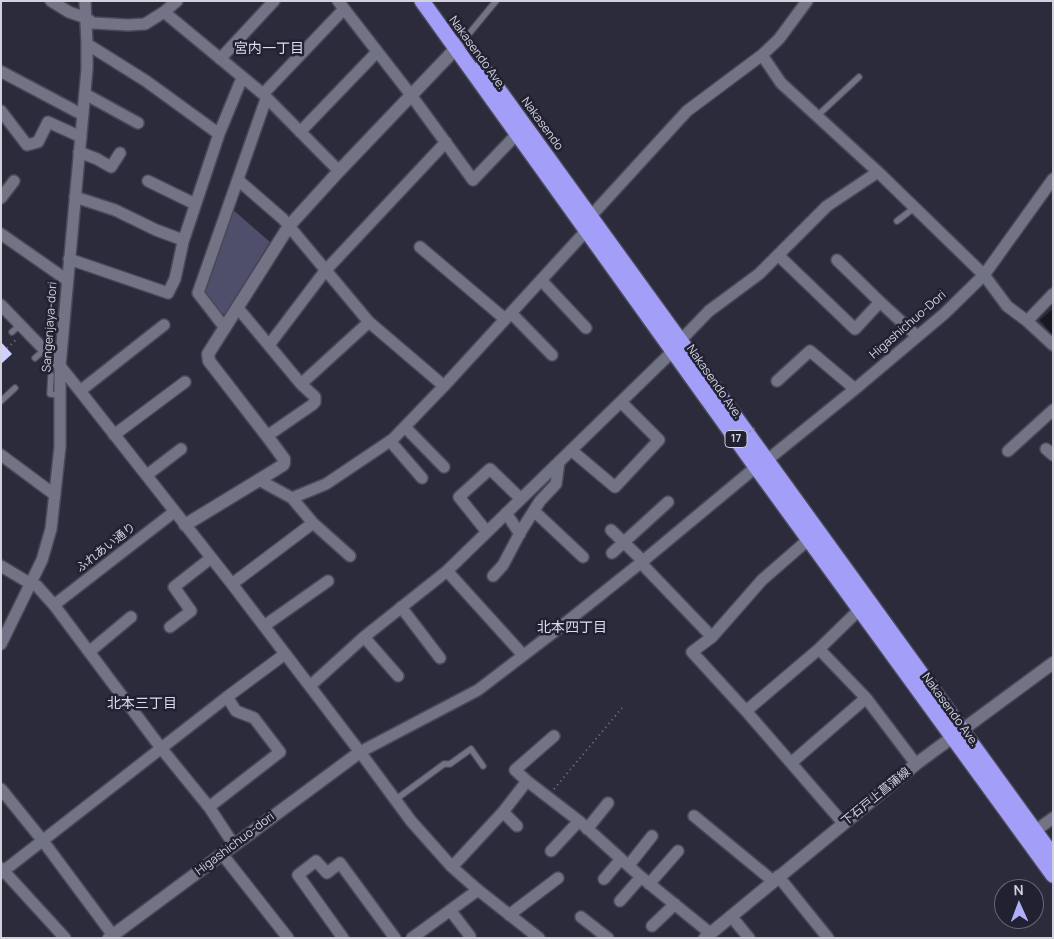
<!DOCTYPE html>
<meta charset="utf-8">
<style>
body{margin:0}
#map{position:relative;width:1054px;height:939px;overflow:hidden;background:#2b2b3b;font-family:Manrope,sans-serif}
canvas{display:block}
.frame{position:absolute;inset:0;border:2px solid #d1d2dc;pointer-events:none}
.north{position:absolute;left:994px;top:879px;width:50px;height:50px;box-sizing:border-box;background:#212131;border:1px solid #676875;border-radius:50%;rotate:358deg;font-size:14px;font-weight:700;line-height:20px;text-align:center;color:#d1d2dc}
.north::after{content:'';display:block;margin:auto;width:18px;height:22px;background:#b0aefa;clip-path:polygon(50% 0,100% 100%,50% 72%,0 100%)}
</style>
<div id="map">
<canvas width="1054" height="939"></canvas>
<div class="frame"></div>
<div class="north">N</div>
</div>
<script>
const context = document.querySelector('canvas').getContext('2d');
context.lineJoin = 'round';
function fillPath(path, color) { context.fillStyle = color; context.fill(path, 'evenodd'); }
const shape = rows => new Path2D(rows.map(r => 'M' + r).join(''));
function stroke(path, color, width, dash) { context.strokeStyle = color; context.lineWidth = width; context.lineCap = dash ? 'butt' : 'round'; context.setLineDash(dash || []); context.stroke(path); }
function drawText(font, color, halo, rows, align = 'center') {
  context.font = font + ' Manrope,"Noto Sans JP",sans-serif'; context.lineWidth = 5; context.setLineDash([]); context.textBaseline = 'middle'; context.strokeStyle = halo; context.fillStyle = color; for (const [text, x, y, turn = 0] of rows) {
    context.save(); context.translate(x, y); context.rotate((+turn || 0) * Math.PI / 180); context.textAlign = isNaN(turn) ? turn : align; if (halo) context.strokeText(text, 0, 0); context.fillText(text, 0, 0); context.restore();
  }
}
fillPath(shape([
 [232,209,270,242,225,314,221,314,205,295,206,287]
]), '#4f4f6c');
fillPath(shape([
 [1053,309,1053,335,1040,320]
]), '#0007');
fillPath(shape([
 [1,342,12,354,1,364]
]), '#d0d0ff');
const lane = shape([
 [463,41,496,1],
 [816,117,859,77],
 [897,221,914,208],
 [12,332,20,325],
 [35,358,44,350],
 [51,375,50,394,60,395],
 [1,401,15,388],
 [395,800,444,764,450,764,471,749,483,766]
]);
const street = shape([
 [51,1,69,12,86,18,93,23,128,25,145,24,164,12,177,1],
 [338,1,411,95,473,180,517,134],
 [164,12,263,94,339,171],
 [87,44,146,81,219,134],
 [762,55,781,83,878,172,984,275,1007,306,1027,321,1053,345],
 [220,59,274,1],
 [1,73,2,72,83,115],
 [85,94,138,123],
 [263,94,344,9],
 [1,111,27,145,38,142,48,122,81,137],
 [300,132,377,52],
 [79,152,97,159,111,167,120,153],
 [238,180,283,219,369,322,301,384],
 [148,181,195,204],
 [75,197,115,210,156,230,183,240],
 [1,198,14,181],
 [590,217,687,111,762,55,779,39,807,1],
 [1,234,67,280],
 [420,247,505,319],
 [778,255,855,329,880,302,917,336],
 [69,259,168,293,175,279,183,242,219,134,242,78],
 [837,260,880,302],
 [541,280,586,328],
 [1,305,60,366,80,391,232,584,360,752,411,821,452,867,478,890,539,938],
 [237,307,301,384,315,397,315,402,312,405,267,436],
 [511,313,552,355],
 [1027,321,1053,294],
 [369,322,444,386],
 [225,328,198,293,266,99],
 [680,341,709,311,759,274,827,206,878,172],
 [269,345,325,271,446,142],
 [777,381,810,351,855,389],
 [80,391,164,325],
 [405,427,444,467],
 [114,435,185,382],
 [390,441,422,478],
 [1046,449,1053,455],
 [571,450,615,487,659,440,621,402],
 [1008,451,1053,410],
 [1,455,55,495],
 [147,475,181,449],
 [259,480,292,498,313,523,350,556],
 [292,498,326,484,393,439,444,386,586,231],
 [534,511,583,557],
 [506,513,520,534],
 [611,530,643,561],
 [487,532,459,497,490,469,521,499],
 [809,539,762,580,712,637,692,652,746,711,843,823],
 [612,553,668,502],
 [641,563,712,637],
 [1,566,31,584,37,586,54,605,161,748,209,807,234,845],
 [447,571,523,655],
 [493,576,503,565,521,531,540,501,556,484,559,462],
 [232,584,313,523],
 [54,605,174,512],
 [401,607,440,658],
 [264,626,328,581],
 [170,627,191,611,174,587,211,558],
 [364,637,398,676],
 [1,644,42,560,51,529,60,447,60,366,87,69,87,44,85,1],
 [819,649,866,698,916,764],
 [89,652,131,617],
 [310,686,364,637,447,571,673,351],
 [746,711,819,649,859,610],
 [360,752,478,690,554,632,643,561,756,467,766,461,855,389,944,314,984,275,1053,179],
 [791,763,866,698],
 [527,781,515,770,554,736],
 [1,789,43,841,115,938],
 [209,807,280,752,254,718,236,711,227,697],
 [503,812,517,826],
 [694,816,773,881],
 [587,829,608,803],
 [1035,831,1053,818],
 [551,851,579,821],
 [222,854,288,938],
 [629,865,652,836],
 [452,867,503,812,527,781,579,821,641,877,710,933],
 [1,868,65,938],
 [1,873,227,697,285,654],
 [778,876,828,938],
 [604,879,621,859],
 [649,884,678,851],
 [620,901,641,877],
 [450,910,470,936],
 [509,915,558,878],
 [731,916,749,938],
 [581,917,608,938],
 [652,926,675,904],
 [343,938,298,875,316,861,327,873,340,863,395,938],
 [412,938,478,890]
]);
const secondary = shape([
 [185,525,259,480,283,465,284,463,284,459,267,436,209,361,208,354,289,226,339,171,463,41],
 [109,938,360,752],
 [705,938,916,764,1053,663]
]);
const highway = shape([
 [422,1,756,467,1053,875],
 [482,67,1053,856]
]);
stroke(lane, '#494856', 8);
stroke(street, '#494856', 14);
stroke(secondary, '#494856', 15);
stroke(highway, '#494856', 18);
stroke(shape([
 [7,348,18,338],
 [554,789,622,708]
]), '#797a87', 2, [1, 4]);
stroke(lane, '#737386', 5.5);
stroke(street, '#737386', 11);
stroke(secondary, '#737386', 12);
stroke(highway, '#a39ef8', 15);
stroke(shape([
 [730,447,756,427]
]), '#797a87', 2, [1, 4]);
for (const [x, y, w] of [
 [736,439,22]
]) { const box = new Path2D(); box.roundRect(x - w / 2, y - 8.5, w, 17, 4); context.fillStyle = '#212131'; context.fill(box); stroke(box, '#d1d2dc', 1); }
drawText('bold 11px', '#d1d2dc', null, [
 ["17",736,439]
]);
drawText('12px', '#d1d2dc', '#212131', [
 ["Nakasendo Ave.",477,53,54],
 ["Nakasendo",542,124,54],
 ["Higashichuo-Dori",908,325,-41],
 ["Sangenjaya-dori",50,327,-86],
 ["Nakasendo Ave.",714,382,55],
 ["ふれあい通り",106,548,-38],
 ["Nakasendo Ave.",950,710,54],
 ["下石戸上菖蒲線",876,797,-39],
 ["Higashichuo-dori",235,844,-37]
]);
drawText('14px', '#dcdcf1', '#212131', [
 ["宮内一丁目",269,49],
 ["北本四丁目",572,628],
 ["北本三丁目",142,704]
]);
</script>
